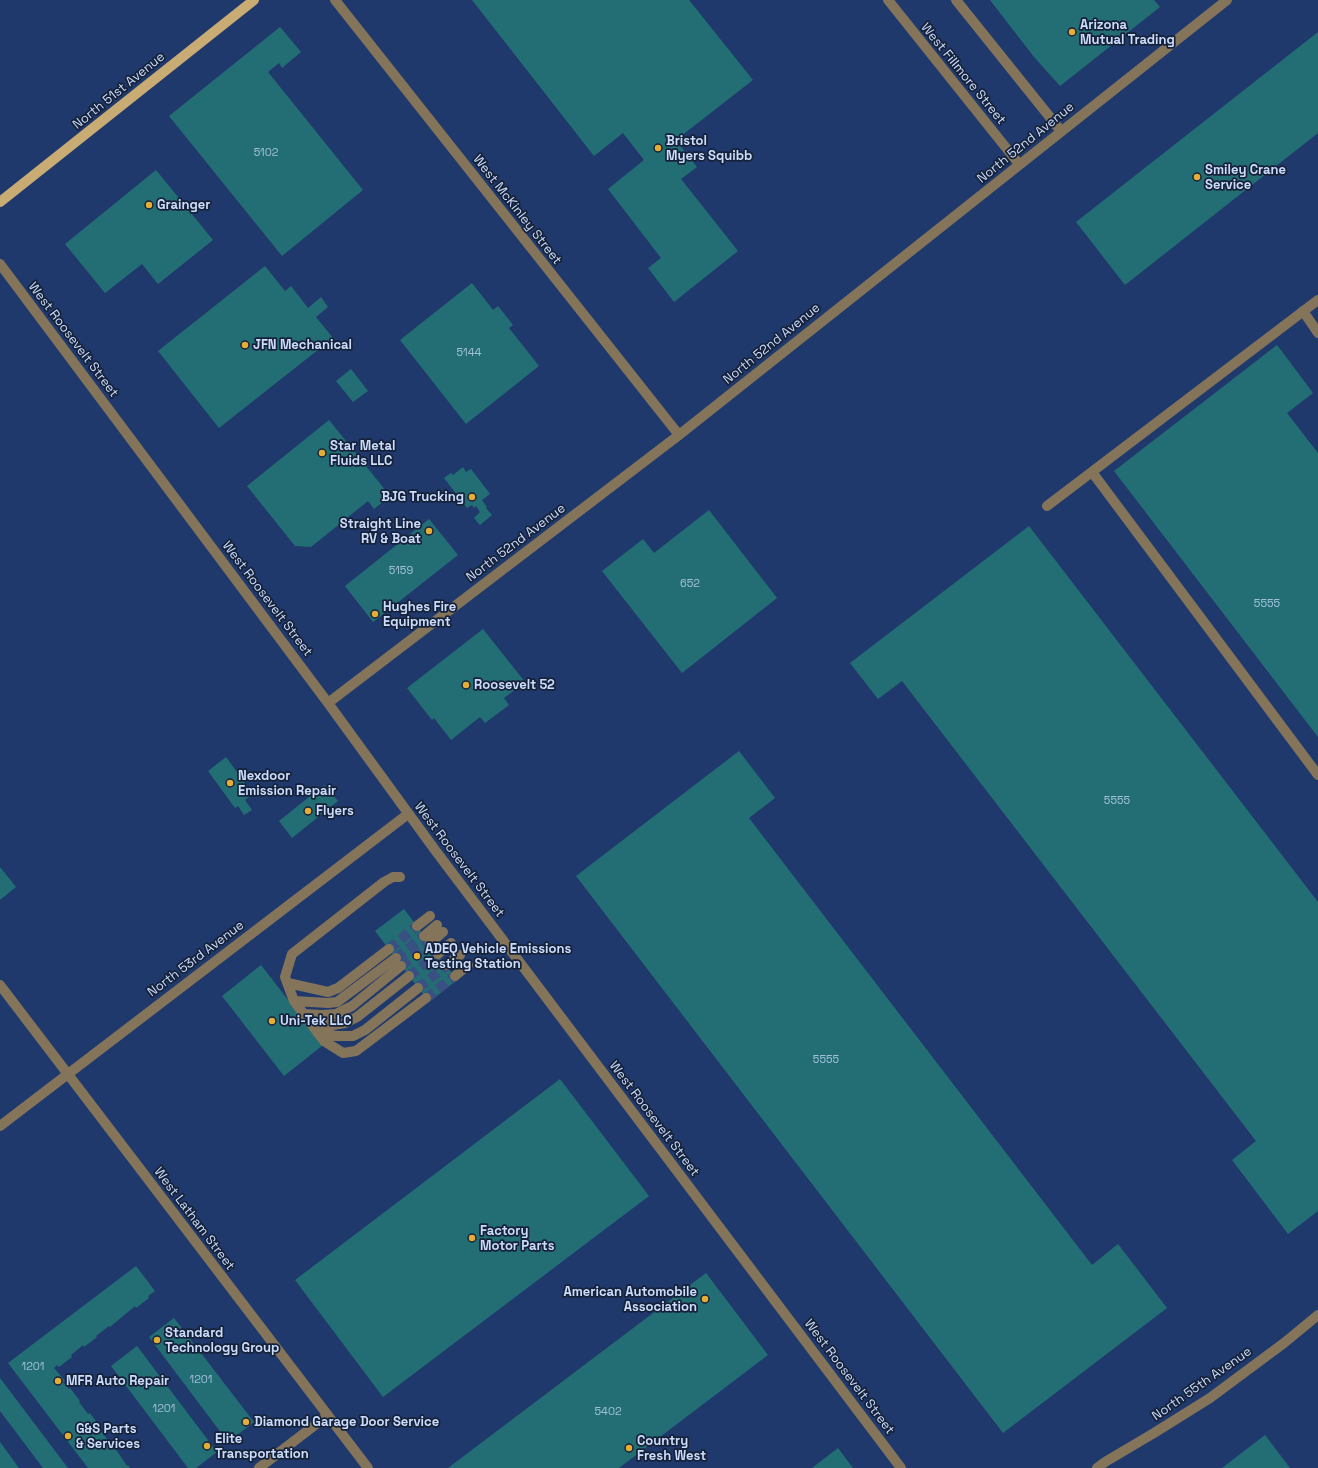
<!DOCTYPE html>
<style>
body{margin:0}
canvas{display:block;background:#1f396c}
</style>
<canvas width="1318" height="1468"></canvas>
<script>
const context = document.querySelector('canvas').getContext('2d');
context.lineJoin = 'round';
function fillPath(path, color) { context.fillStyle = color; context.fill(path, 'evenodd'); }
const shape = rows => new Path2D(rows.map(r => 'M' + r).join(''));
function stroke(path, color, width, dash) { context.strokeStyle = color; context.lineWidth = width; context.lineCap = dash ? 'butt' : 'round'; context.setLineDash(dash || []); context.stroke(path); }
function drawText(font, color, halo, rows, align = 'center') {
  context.font = font + ' "Space Grotesk",sans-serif'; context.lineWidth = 3.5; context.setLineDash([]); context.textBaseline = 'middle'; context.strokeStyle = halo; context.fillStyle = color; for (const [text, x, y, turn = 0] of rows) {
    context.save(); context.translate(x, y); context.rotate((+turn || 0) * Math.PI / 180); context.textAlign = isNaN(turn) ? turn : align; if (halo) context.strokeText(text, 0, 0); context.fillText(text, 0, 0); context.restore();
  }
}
fillPath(shape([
 [472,0,689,0,753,80,676,140,697,167,681,179,738,251,674,302,648,268,661,258,608,189,644,160,623,133,594,156],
 [990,0,1154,0,1160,7,1060,86,1034,57],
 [280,27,301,52,282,68,279,63,268,72,363,190,282,256,169,116],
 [1318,32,1318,133,1125,285,1076,222],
 [156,170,213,240,158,284,142,264,105,293,65,244],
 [265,266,285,291,291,286,308,308,321,297,328,307,316,317,333,338,219,428,158,351],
 [472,283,493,310,498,306,513,325,509,328,539,366,466,424,400,340],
 [1277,345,1313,393,1287,413,1318,453,1318,737,1114,471],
 [351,369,368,391,353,402,336,381],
 [329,420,390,496,374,509,368,501,311,547,295,546,247,486],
 [463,467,466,472,471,469,490,494,482,500,487,507,486,508,492,515,480,525,474,518,480,512,476,506,474,508,472,505,467,508,444,478,451,473,453,475],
 [709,510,777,598,682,673,602,571,643,539,654,553],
 [429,519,458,555,373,622,345,586],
 [1029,526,1318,902,1318,1211,1288,1234,1232,1160,1256,1141,902,681,878,699,850,663],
 [483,629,525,682,504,698,509,705,485,723,480,717,451,740,434,718,432,720,407,688],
 [739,751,775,798,749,818,1092,1265,1118,1244,1167,1308,1003,1433,576,876],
 [226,757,253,794,245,800,252,810,244,815,238,806,235,808,208,771],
 [324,785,338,801,292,838,279,821],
 [0,867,16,887,0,900],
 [404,909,457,980,429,1002,375,931],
 [261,965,323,1045,284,1076,222,996],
 [560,1079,649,1196,383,1397,295,1280],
 [136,1266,155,1291,148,1296,149,1298,136,1308,135,1306,110,1327,109,1326,96,1336,97,1337,84,1347,83,1345,71,1355,72,1357,59,1367,57,1365,54,1368,65,1381,63,1382,69,1389,70,1388,80,1401,79,1402,88,1414,90,1413,100,1427,98,1428,108,1440,109,1439,127,1466,128,1465,130,1468,88,1468,8,1363],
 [706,1273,768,1355,619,1468,448,1468],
 [174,1318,254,1422,228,1442,149,1337],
 [137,1346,217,1452,196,1468,188,1468,111,1366],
 [0,1378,68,1468,43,1468,0,1411],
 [1265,1435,1290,1468,1222,1468],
 [0,1442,19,1468,0,1468],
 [838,1448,853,1468,812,1468]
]), '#236e74');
stroke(shape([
 [389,949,417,926],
 [396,958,424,936],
 [401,966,430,943],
 [409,976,438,954],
 [418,988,447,965],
 [426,998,455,976]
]), '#395182', 10, [10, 5]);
stroke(shape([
 [335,0,679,435],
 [888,0,1019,164],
 [956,0,1061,131],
 [0,264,328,703,435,850,901,1468],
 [1303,311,1318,333],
 [1092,472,1318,775],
 [1047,506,1318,300],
 [328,703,679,435,1227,0],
 [400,877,393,877,384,882,292,954,285,977,294,1001,324,1041,343,1053,356,1051,426,998],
 [417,926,430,916],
 [424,936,437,925],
 [430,943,443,932],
 [438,954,451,943],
 [447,965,460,955],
 [455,976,468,965],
 [288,983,328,992,338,988,389,949],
 [0,985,368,1468],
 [294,1001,328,1003,337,1002,396,958],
 [304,1014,322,1015,336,1014,352,1006,401,966],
 [311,1023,333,1025,345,1023,357,1017,409,976],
 [317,1032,336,1036,353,1036,365,1030,418,988],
 [0,1126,408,814],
 [259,1468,328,1415],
 [1097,1468,1105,1462,1154,1433,1210,1398,1284,1343,1318,1315]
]), '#83745a', 10);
stroke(shape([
 [0,202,254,0]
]), '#c9ab74', 10);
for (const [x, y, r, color] of [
 [1072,32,4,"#e4ad35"],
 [658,148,4,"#e4ad35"],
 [1197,177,4,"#e4ad35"],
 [149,205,4,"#e4ad35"],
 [245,345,4,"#e4ad35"],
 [322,453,4,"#e4ad35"],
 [472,497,4,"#e4ad35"],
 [429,531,4,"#e4ad35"],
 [375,614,4,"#e4ad35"],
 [466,685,4,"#e4ad35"],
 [230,783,4,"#e4ad35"],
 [308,811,4,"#e4ad35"],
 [417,956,4,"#e4ad35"],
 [272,1021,4,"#e4ad35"],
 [472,1238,4,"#e4ad35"],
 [705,1299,4,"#e4ad35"],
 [157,1340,4,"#e4ad35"],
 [58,1381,4,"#e4ad35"],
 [246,1422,4,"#e4ad35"],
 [68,1436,4,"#e4ad35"],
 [207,1446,4,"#e4ad35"],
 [629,1448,4,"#e4ad35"]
]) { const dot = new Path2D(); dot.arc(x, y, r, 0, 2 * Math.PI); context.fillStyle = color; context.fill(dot); stroke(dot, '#162239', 1.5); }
drawText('11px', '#a1c0da', null, [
 ["5102",266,153],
 ["5144",469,353],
 ["5159",401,571],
 ["652",690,584],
 ["5555",1267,604],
 ["5555",1117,801],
 ["5555",826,1060],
 ["1201",33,1367],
 ["1201",201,1380],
 ["1201",164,1409],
 ["5402",608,1412]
]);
drawText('bold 13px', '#cbdcfc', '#162239', [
 ["Arizona",1080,25],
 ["Mutual Trading",1080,40],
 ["Bristol",666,141],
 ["Myers Squibb",666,156],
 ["Smiley Crane",1205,170],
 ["Service",1205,185],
 ["Grainger",157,205],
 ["JFN Mechanical",253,345],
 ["Star Metal",330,446],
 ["Fluids LLC",330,461],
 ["BJG Trucking",464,497,"right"],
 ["Straight Line",421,524,"right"],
 ["RV & Boat",421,539,"right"],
 ["Hughes Fire",383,607],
 ["Equipment",383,622],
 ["Roosevelt 52",474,685],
 ["Nexdoor",238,776],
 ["Emission Repair",238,791],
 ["Flyers",316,811],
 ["ADEQ Vehicle Emissions",425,949],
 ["Testing Station",425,964],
 ["Uni-Tek LLC",280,1021],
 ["Factory",480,1231],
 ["Motor Parts",480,1246],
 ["American Automobile",697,1292,"right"],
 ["Association",697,1307,"right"],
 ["Standard",165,1333],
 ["Technology Group",165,1348],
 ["MFR Auto Repair",66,1381],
 ["Diamond Garage Door Service",254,1422],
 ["G&S Parts",76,1429],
 ["& Services",76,1444],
 ["Elite",215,1439],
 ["Transportation",215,1454],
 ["Country",637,1441],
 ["Fresh West",637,1456]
], 'left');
drawText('13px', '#cbdcfc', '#162239', [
 ["West Fillmore Street",963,74,51],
 ["North 51st Avenue",119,91,-39],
 ["North 52nd Avenue",1026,143,-39],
 ["West McKinley Street",517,210,52],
 ["West Roosevelt Street",73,340,53],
 ["North 52nd Avenue",772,344,-39],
 ["North 52nd Avenue",516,543,-37],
 ["West Roosevelt Street",267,599,53],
 ["West Roosevelt Street",459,860,53],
 ["North 53rd Avenue",196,959,-37],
 ["West Roosevelt Street",654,1119,53],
 ["West Latham Street",194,1219,53],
 ["West Roosevelt Street",849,1377,53],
 ["North 55th Avenue",1202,1384,-35]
]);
</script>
